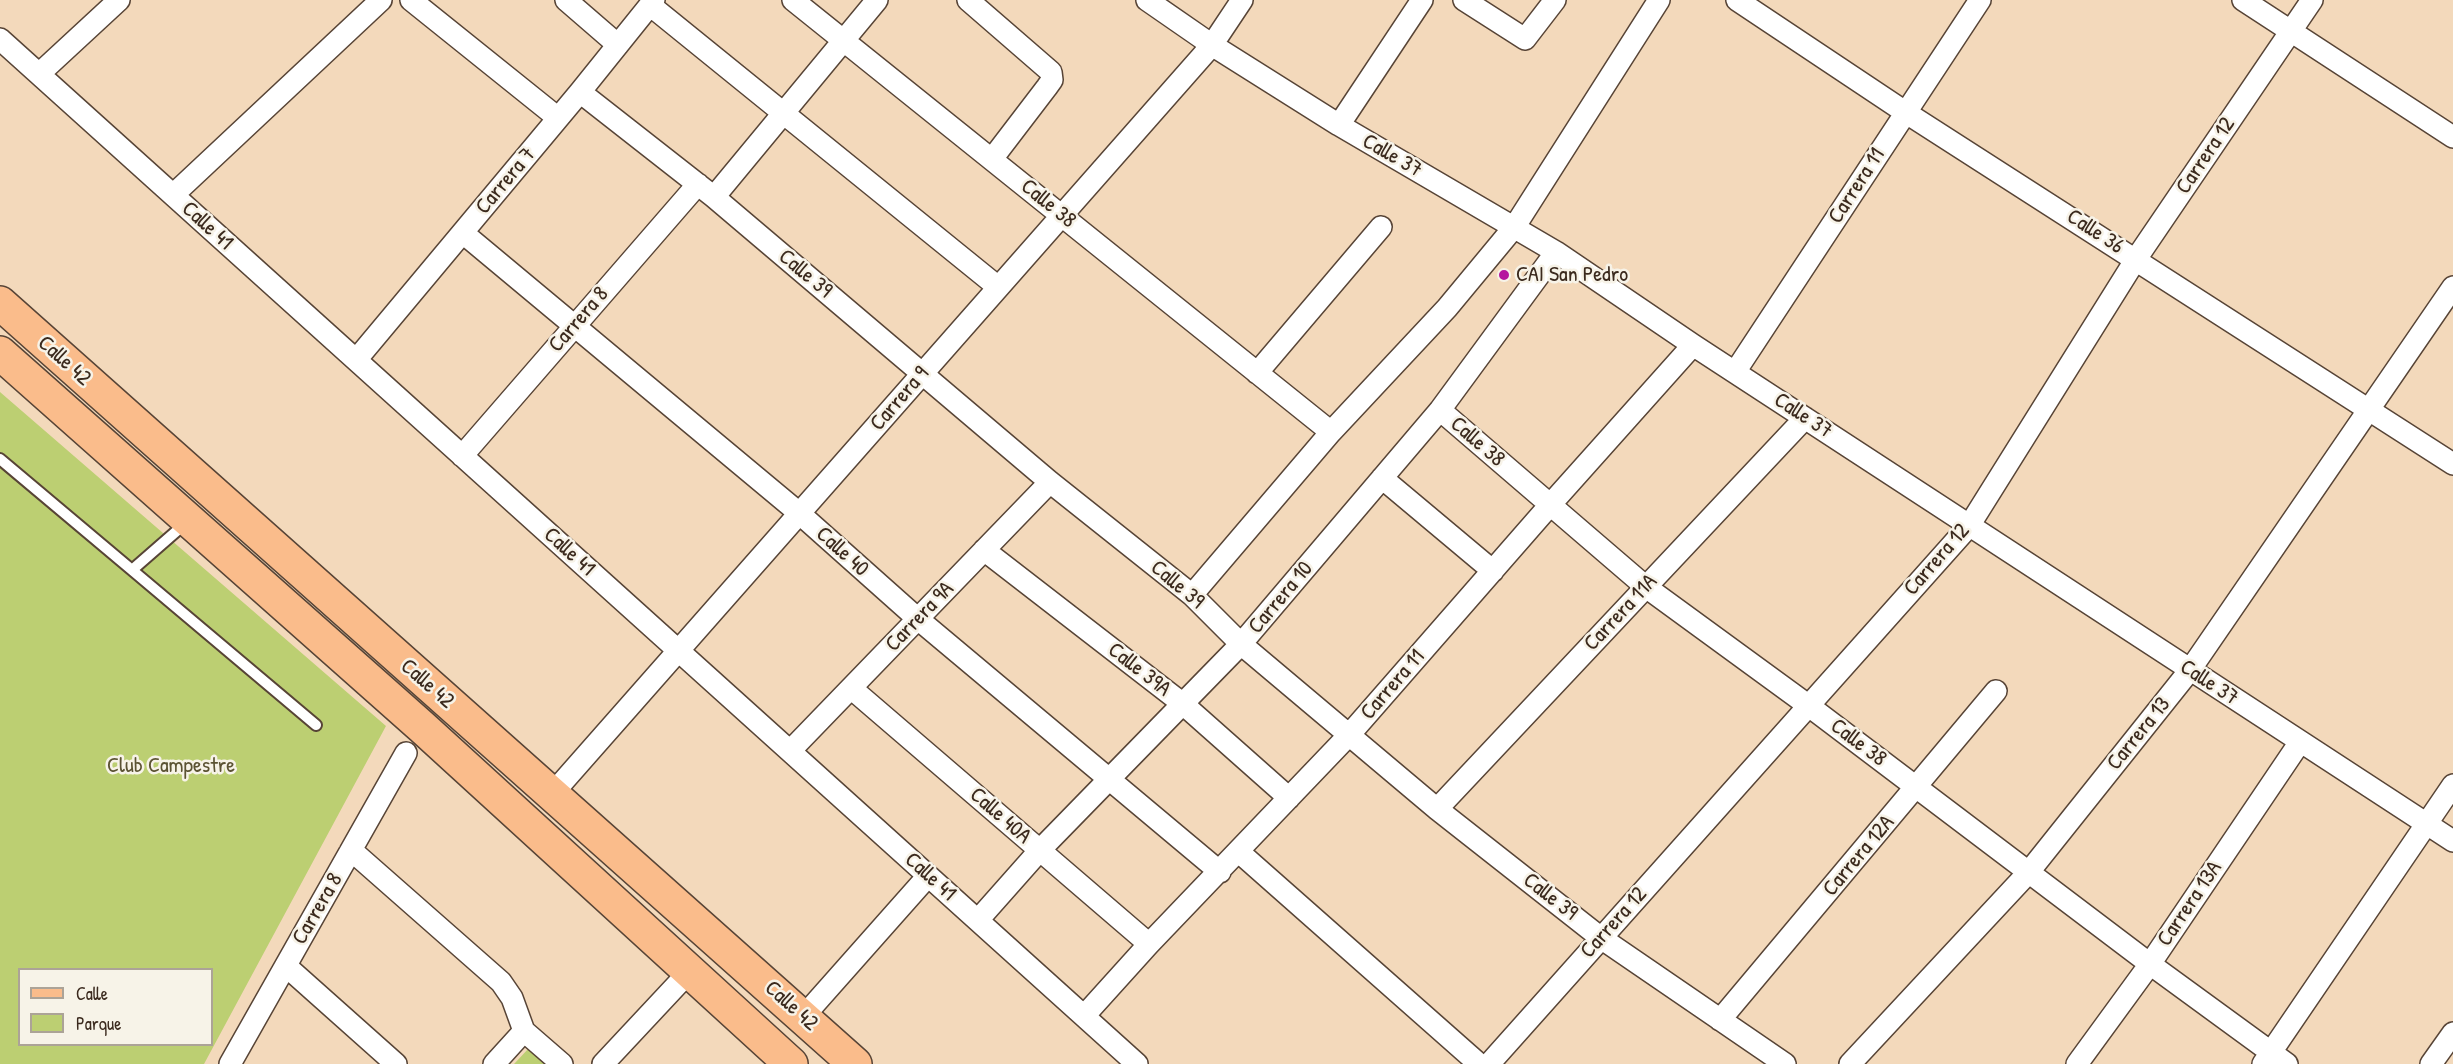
<!DOCTYPE html>
<style>
body{margin:0}
#map{position:relative;width:2453px;height:1064px;overflow:hidden;background:#f3d9bb;font-family:"Patrick Hand",sans-serif}
canvas{display:block}
.legend{position:absolute;left:18px;top:968px;width:195px;height:78px;box-sizing:border-box;background:#f7f3e8;border:2px solid #aca397;margin:0;padding:8px 10px;list-style:none;font-size:18px;color:#3b2a1e}
.legend li{display:flex;align-items:center;gap:12px;height:30px}
.legend b{width:30px;border:2px solid #aca397}
</style>
<div id="map">
<canvas width="2453" height="1064"></canvas>
<ul class="legend">
<li><b style="height:8px;background:#fabc8b"></b>Calle</li>
<li><b style="height:16px;background:#bccf72"></b>Parque</li>
</ul>
</div>
<script>
const context = document.querySelector('canvas').getContext('2d');
context.lineJoin = 'round';
function fillPath(path, color) { context.fillStyle = color; context.fill(path, 'evenodd'); }
const shape = rows => new Path2D(rows.map(r => 'M' + r).join(''));
function stroke(path, color, width, dash) { context.strokeStyle = color; context.lineWidth = width; context.lineCap = dash ? 'butt' : 'round'; context.setLineDash(dash || []); context.stroke(path); }
function drawText(font, color, halo, rows, align = 'center') {
  context.font = font + ' "Patrick Hand",sans-serif'; context.lineWidth = 5; context.setLineDash([]); context.textBaseline = 'middle'; context.strokeStyle = halo; context.fillStyle = color; for (const [text, x, y, turn = 0] of rows) {
    context.save(); context.translate(x, y); context.rotate((+turn || 0) * Math.PI / 180); context.textAlign = isNaN(turn) ? turn : align; if (halo) context.strokeText(text, 0, 0); context.fillText(text, 0, 0); context.restore();
  }
}
fillPath(shape([
 [0,392,386,726,204,1064,0,1064],
 [20,970,212,970,212,1044,20,1044],
 [529,1048,547,1064,514,1064]
]), '#bccf72');
const service = shape([
 [0,459,132,570,187,522],
 [132,570,316,725]
]);
const minor = shape([
 [411,0,558,118],
 [566,0,618,45],
 [793,0,1331,432],
 [968,0,1051,72,1052,80,1047,87,992,159],
 [1147,0,1212,45,1339,125,1556,252,1693,345,2453,841],
 [1464,0,1525,39,1555,0],
 [1737,0,1905,112,2453,464],
 [2243,0,2453,137],
 [650,5,998,287],
 [0,39,1137,1064],
 [39,74,119,0],
 [580,92,714,197,1050,482,1192,595,1241,644,1437,809,1601,938,1785,1064],
 [1339,125,1422,0],
 [173,195,381,0],
 [714,197,877,0],
 [463,233,799,513,918,619,1220,872],
 [356,360,580,92,654,0],
 [1735,372,1980,0],
 [1257,373,1381,227],
 [1440,410,1646,587,1809,706,2150,964,2287,1064],
 [462,456,698,184],
 [1382,478,1493,571],
 [984,550,1183,704,1289,798],
 [1192,595,1331,432,1447,308,1515,226,1659,0],
 [851,688,1149,944],
 [790,751,1050,482],
 [553,793,1212,45,1242,0],
 [1437,809,1805,418],
 [351,850,501,982,512,998,524,1031,562,1064],
 [1239,852,1479,1064],
 [978,920,1040,850,1241,644,1440,410,1556,252],
 [286,966,396,1064],
 [1084,1016,1149,944,1349,735,1550,505,1693,345],
 [803,1017,928,876],
 [1720,1020,1996,691],
 [230,1064,406,753],
 [494,1064,524,1031],
 [603,1064,689,972],
 [1489,1064,1969,526,2136,259,2312,0],
 [1850,1064,2028,873,2190,670,2453,287],
 [2077,1064,2150,964,2300,742],
 [2263,1064,2453,785],
 [2431,1064,2453,1033]
]);
const primary = shape([
 [0,303,855,1064],
 [0,353,422,727,791,1064]
]);
stroke(service, '#574436', 14);
stroke(minor, '#574436', 24);
stroke(primary, '#574436', 36);
stroke(service, '#fff', 10);
stroke(minor, '#fff', 21);
stroke(primary, '#fabc8b', 33);
for (const [x, y, r, color] of [
 [1504,275,6,"#b5179e"]
]) { const dot = new Path2D(); dot.arc(x, y, r, 0, 2 * Math.PI); context.fillStyle = color; context.fill(dot); stroke(dot, '#f7f3e8', 2); }
drawText('22px', '#3b2a1e', '#f7f3e8', [
 ["Calle 37",1392,156,30],
 ["Carrera 12",2206,156,-56],
 ["Carrera 7",506,181,-50],
 ["Carrera 11",1857,186,-57],
 ["Calle 38",1048,204,39],
 ["Calle 41",207,226,42],
 ["Calle 36",2095,232,33],
 ["Calle 39",805,274,40],
 ["Carrera 8",579,320,-49],
 ["Calle 42",64,361,42],
 ["Carrera 9",900,399,-49],
 ["Calle 37",1803,416,33],
 ["Calle 38",1477,442,41],
 ["Calle 41",569,552,42],
 ["Calle 40",842,552,42],
 ["Carrera 12",1937,560,-49],
 ["Calle 39",1177,585,40],
 ["Carrera 10",1281,598,-50],
 ["Carrera 11A",1621,613,-47],
 ["Carrera 9A",920,617,-46],
 ["Calle 39A",1139,670,38],
 ["Calle 37",2209,683,33],
 ["Calle 42",427,684,41],
 ["Carrera 11",1393,685,-49],
 ["Carrera 13",2139,734,-51],
 ["Calle 38",1858,743,37],
 ["Calle 40A",1000,816,41],
 ["Carrera 12A",1859,856,-50],
 ["Calle 41",930,877,42],
 ["Calle 39",1550,897,38],
 ["Carrera 13A",2190,904,-56],
 ["Carrera 8",318,909,-60],
 ["Carrera 12",1614,923,-48],
 ["Calle 42",791,1006,42]
]);
drawText('22px', '#3b2a1e', '#f7f3e8', [
 ["CAI San Pedro",1516,275]
], 'left');
drawText('22px', '#5b5333', '#f7f3e8', [
 ["Club Campestre",171,766]
]);
</script>
